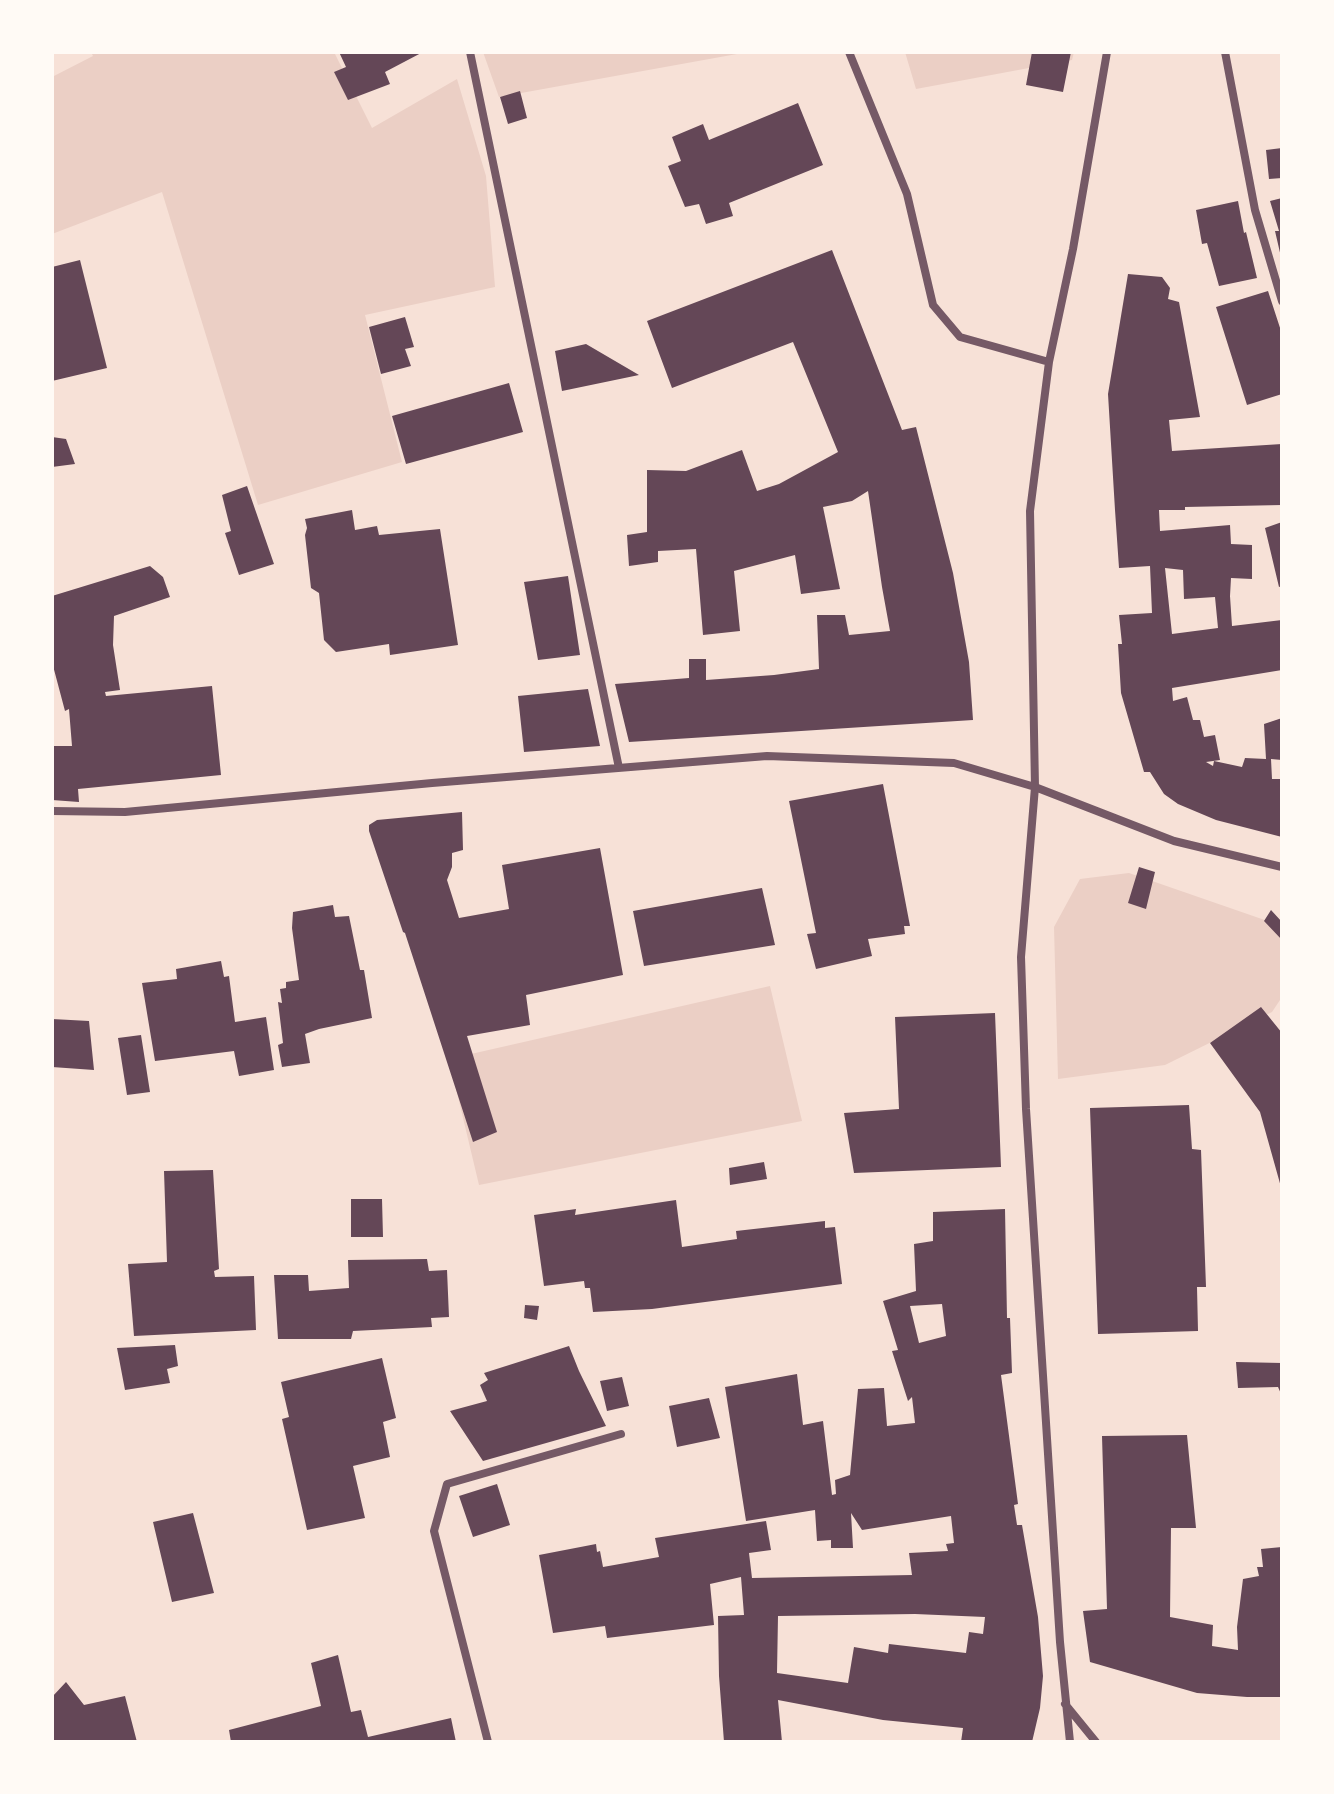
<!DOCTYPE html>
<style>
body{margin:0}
#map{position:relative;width:1334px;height:1794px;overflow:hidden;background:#f7e1d7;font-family:"IBM Plex Serif",serif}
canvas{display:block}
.frame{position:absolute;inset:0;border:54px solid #fffaf5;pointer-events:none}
</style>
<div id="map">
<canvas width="1334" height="1794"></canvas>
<div class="frame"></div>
</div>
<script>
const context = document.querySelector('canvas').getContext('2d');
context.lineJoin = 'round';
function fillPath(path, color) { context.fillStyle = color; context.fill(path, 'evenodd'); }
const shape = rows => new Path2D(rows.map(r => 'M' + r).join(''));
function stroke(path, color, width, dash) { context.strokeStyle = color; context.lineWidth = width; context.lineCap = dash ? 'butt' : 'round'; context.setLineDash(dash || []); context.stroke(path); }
fillPath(shape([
 [91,52,334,52,372,128,457,79,486,176,495,287,365,315,402,462,258,505,162,192,52,234,52,77,93,56],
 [483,52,748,52,499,97],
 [905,52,1074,52,1072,60,916,89],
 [1129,873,1282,926,1282,997,1272,1012,1165,1065,1058,1079,1054,927,1080,879],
 [770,986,802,1121,479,1185,449,1059]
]), '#ebcfc5');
fillPath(shape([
 [339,52,423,52,385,72,390,84,348,100,334,72,346,67],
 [1032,52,1071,52,1063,92,1026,85],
 [520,91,527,118,508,124,500,97],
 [798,103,823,165,729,203,733,216,706,224,699,204,685,207,668,166,681,161,672,137,703,124,709,140],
 [1282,148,1282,178,1269,179,1266,150],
 [1282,198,1282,256,1281,257,1275,231,1279,231,1270,201],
 [1238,201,1244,233,1246,232,1257,278,1219,286,1207,243,1202,244,1196,210],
 [832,250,902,430,916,427,953,573,969,662,973,720,629,742,615,684,689,678,689,659,706,659,706,680,774,675,819,669,817,615,845,615,849,635,890,631,882,587,868,491,852,501,823,507,840,589,801,594,795,555,734,571,740,631,703,635,696,549,658,551,658,562,629,566,627,535,647,532,647,470,686,471,742,450,757,491,779,484,838,452,793,342,672,388,647,321],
 [80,260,107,368,52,381,52,267],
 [1128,274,1162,277,1170,288,1168,299,1179,302,1200,417,1169,420,1172,451,1282,444,1282,505,1185,507,1185,510,1159,510,1160,531,1230,525,1231,544,1252,545,1252,579,1231,578,1230,596,1232,626,1282,620,1282,670,1172,688,1173,701,1187,697,1193,720,1200,720,1204,737,1215,735,1220,760,1206,762,1213,766,1214,761,1242,767,1245,758,1266,759,1264,724,1282,718,1282,760,1271,759,1272,779,1282,779,1282,837,1216,820,1178,804,1164,794,1150,772,1144,772,1121,693,1118,644,1122,644,1119,615,1152,613,1150,566,1119,568,1115,510,1108,394],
 [1165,568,1183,570,1184,599,1215,597,1218,628,1172,634],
 [1268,291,1282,334,1282,394,1247,405,1216,307],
 [405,317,414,347,405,349,411,366,381,374,369,327],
 [586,344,639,375,562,391,555,351],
 [509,383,523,432,406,464,392,416],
 [52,437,66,439,75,464,52,467],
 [247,486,274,564,239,575,225,533,231,531,222,495],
 [352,510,355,530,377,526,379,535,440,529,458,645,390,655,389,644,336,652,324,640,319,593,311,588,305,535,307,528,305,519],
 [1282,522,1282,586,1279,587,1265,528],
 [150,566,163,577,170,597,114,616,113,645,120,690,105,692,106,696,212,686,221,775,78,789,79,802,52,800,52,746,72,746,69,709,65,711,52,662,52,596],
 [568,576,580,655,538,660,524,582],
 [588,689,600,746,524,752,518,696],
 [883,784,910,926,904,926,905,934,868,939,872,956,816,969,807,934,816,933,789,801],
 [462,812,463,850,452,853,452,867,447,880,459,918,509,909,502,865,600,848,623,975,526,995,530,1025,467,1036,497,1132,473,1142,405,933,403,932,369,831,369,825,377,820],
 [1139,867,1155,872,1146,909,1128,903],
 [762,888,775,945,644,966,633,911],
 [333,905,335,917,349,916,360,970,364,970,372,1018,319,1029,305,1034,310,1063,282,1067,278,1045,283,1043,278,1002,282,1003,280,989,286,988,286,982,299,980,292,928,293,912],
 [1271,910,1282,922,1282,940,1264,921],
 [221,961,224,977,229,976,235,1022,266,1017,274,1070,239,1076,234,1051,155,1061,142,983,177,979,176,969],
 [1261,1007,1282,1033,1281,1187,1260,1112,1210,1043],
 [995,1013,1001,1167,854,1173,844,1113,899,1109,895,1017],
 [52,1019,89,1021,94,1070,52,1067],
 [141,1035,150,1092,127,1095,118,1038],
 [1189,1105,1192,1149,1201,1150,1206,1287,1197,1287,1198,1331,1098,1334,1090,1108],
 [764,1162,767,1179,730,1185,729,1168],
 [213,1170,219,1269,214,1271,215,1277,254,1276,256,1330,134,1336,128,1264,167,1262,164,1171],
 [351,1199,382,1199,383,1237,351,1237],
 [676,1200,682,1247,737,1239,736,1231,825,1221,825,1228,835,1227,842,1284,652,1309,593,1312,590,1288,585,1288,584,1281,544,1286,534,1215,576,1209,575,1215],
 [1005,1209,1007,1318,1010,1318,1012,1373,1001,1375,1018,1504,1014,1505,1017,1525,1022,1525,1038,1617,1043,1676,1040,1708,1032,1742,961,1742,963,1728,883,1720,778,1700,782,1742,724,1742,719,1676,718,1616,744,1615,741,1577,710,1584,714,1625,607,1638,605,1626,553,1633,539,1555,596,1544,597,1552,600,1551,603,1567,659,1557,655,1538,766,1521,771,1550,749,1553,752,1578,912,1575,909,1553,948,1551,946,1544,954,1543,951,1516,862,1530,851,1513,853,1548,831,1548,831,1540,817,1541,815,1510,746,1521,725,1387,797,1374,803,1425,823,1421,832,1495,836,1494,835,1480,850,1475,858,1389,884,1388,887,1426,915,1423,912,1397,908,1401,892,1351,898,1350,883,1301,916,1291,914,1244,933,1241,933,1212],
 [942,1304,946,1336,919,1343,910,1306],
 [915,1614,985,1617,983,1634,969,1632,966,1653,889,1644,888,1653,854,1647,848,1683,777,1673,778,1616],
 [427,1259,429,1271,447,1270,449,1317,431,1318,432,1327,353,1331,351,1339,278,1339,274,1275,308,1275,309,1291,349,1288,348,1260],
 [525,1305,539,1306,537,1320,524,1318],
 [175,1345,178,1366,167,1369,170,1383,125,1390,117,1348],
 [569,1346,579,1371,606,1426,483,1461,450,1411,487,1401,480,1385,488,1380,484,1373],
 [382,1358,396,1418,383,1422,390,1457,353,1466,365,1518,307,1530,282,1419,289,1417,281,1382],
 [1236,1362,1282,1363,1282,1396,1278,1387,1238,1388],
 [622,1377,629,1406,607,1411,600,1381],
 [709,1398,720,1438,677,1447,669,1406],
 [1187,1435,1196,1528,1171,1528,1170,1617,1213,1625,1212,1646,1238,1650,1237,1627,1243,1579,1259,1576,1257,1567,1263,1567,1261,1549,1282,1547,1282,1697,1247,1697,1197,1693,1090,1662,1083,1611,1107,1609,1102,1436],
 [497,1484,510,1525,473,1537,459,1496],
 [193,1513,214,1593,172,1602,153,1522],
 [338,1655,351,1712,361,1710,368,1737,451,1718,456,1742,231,1742,229,1730,321,1706,311,1663],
 [66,1682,84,1705,125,1696,137,1742,52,1742,52,1697]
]), '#644757');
stroke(shape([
 [470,52,619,768],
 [849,52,907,194,933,305,960,337,1049,362],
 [1225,52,1255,210,1282,301],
 [52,811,125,812,432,783,767,756,954,763,1035,787,1174,841,1282,867],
 [1065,1704,1096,1742],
 [488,1742,434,1531,447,1484,621,1434],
 [1070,1742,1060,1642,1026,1109,1021,957,1035,787,1030,511,1049,362,1073,249,1107,52]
]), '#755966', 8);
</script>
